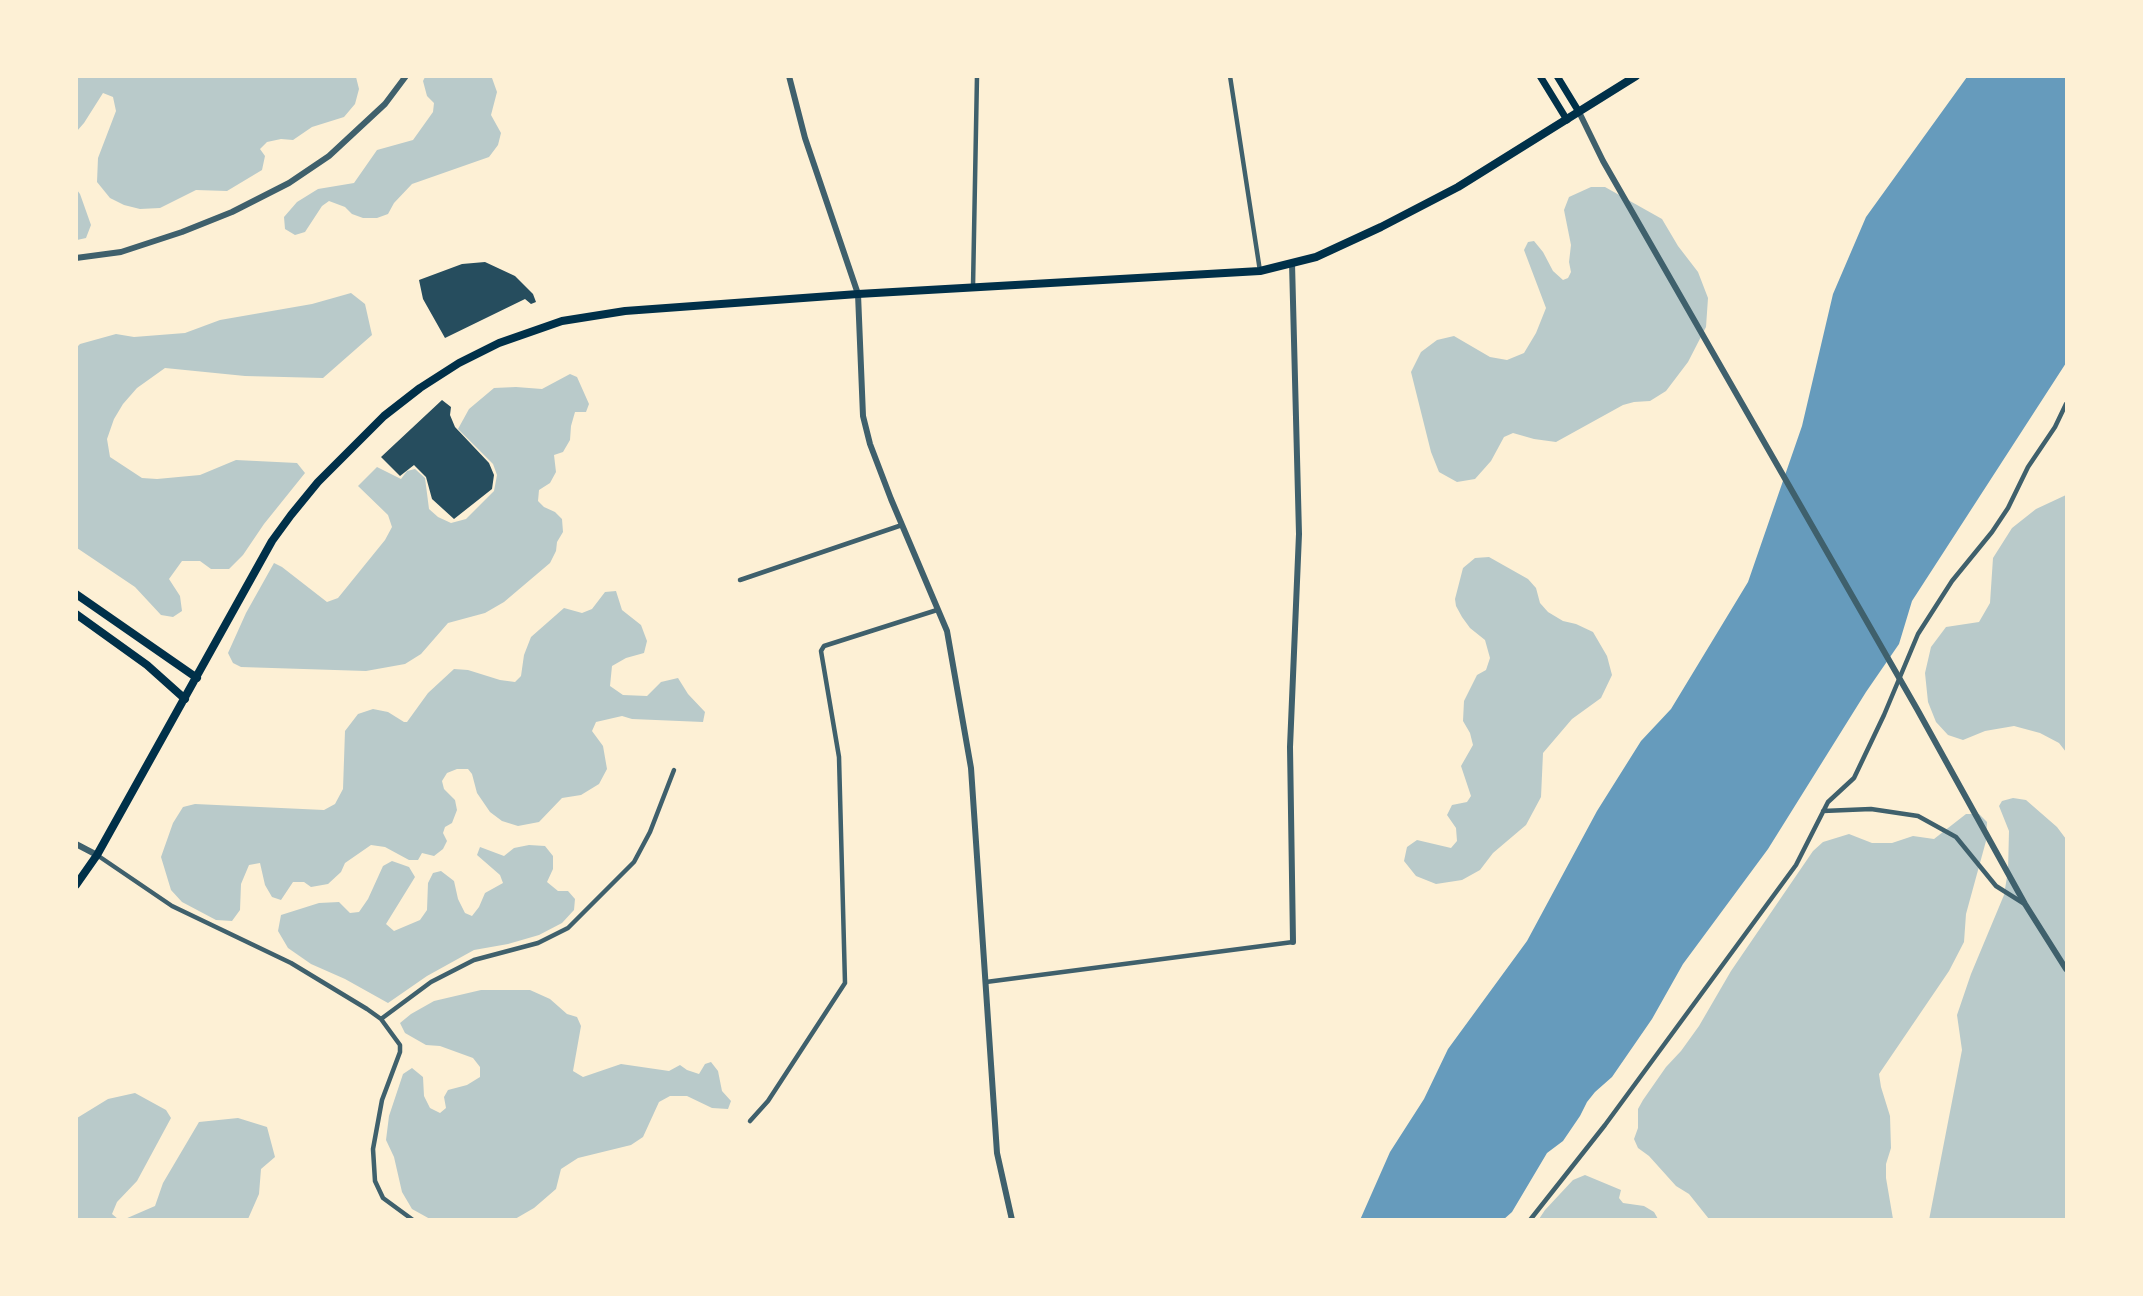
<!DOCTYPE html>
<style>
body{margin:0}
#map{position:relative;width:2143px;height:1296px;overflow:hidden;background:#fdf0d5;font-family:"Exo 2",sans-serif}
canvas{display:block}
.frame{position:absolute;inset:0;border:78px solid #fdf0d5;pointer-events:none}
</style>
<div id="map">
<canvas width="2143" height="1296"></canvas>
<div class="frame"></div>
</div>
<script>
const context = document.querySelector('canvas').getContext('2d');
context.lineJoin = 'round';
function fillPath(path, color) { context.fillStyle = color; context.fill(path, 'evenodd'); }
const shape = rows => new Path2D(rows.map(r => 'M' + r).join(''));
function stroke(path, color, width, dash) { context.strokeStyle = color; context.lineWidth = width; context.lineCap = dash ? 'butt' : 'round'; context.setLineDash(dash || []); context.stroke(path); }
fillPath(shape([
 [488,76,492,78,497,92,491,115,501,133,498,145,489,157,412,184,394,203,388,214,377,218,363,218,352,214,345,207,329,201,322,206,305,232,295,235,285,229,284,217,297,202,318,189,354,183,377,150,413,140,433,112,434,103,427,96,423,81,425,77],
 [356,77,359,89,355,104,344,117,312,127,293,140,281,139,267,142,260,149,265,156,262,170,227,191,196,190,160,208,140,209,124,205,110,198,97,182,98,158,116,111,113,97,103,93,84,123,77,131,77,77],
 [1591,187,1605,187,1662,219,1678,246,1698,272,1708,298,1706,327,1688,362,1666,391,1650,401,1634,402,1623,405,1556,442,1534,439,1513,433,1504,437,1491,461,1475,479,1457,482,1439,472,1431,452,1411,372,1421,352,1437,340,1454,336,1490,357,1507,360,1524,353,1536,333,1546,308,1524,250,1528,242,1534,241,1543,252,1553,271,1563,280,1568,278,1571,272,1569,262,1571,245,1564,210,1569,197],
 [77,190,80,194,91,225,86,238,77,240],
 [351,293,365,304,372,335,323,378,245,376,165,368,137,388,123,404,114,419,107,439,110,457,142,478,157,479,200,475,236,460,297,463,305,473,264,524,243,555,229,569,211,569,200,561,182,561,169,579,180,596,182,611,173,617,161,615,135,587,77,548,77,347,80,344,116,334,134,337,185,333,220,320,312,304],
 [570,374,577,377,589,404,586,412,575,412,571,426,570,440,563,452,554,455,556,472,550,483,539,490,538,501,544,507,555,512,562,519,563,532,557,542,556,551,550,563,504,602,485,613,448,623,421,654,405,664,366,671,241,667,233,663,228,653,246,613,274,563,282,567,327,602,338,598,385,540,392,527,388,515,358,486,377,467,401,479,407,471,415,469,425,478,429,509,438,517,451,523,466,519,494,491,497,475,493,464,458,429,469,409,494,388,516,387,542,389],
 [2066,495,2066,752,2059,743,2040,733,2014,726,1985,731,1963,740,1948,735,1936,722,1928,702,1925,673,1931,647,1946,627,1979,622,1990,603,1993,558,2012,528,2036,509],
 [1489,557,1528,579,1536,588,1540,603,1548,612,1563,621,1576,624,1593,632,1607,656,1612,675,1601,698,1572,719,1543,753,1541,797,1526,825,1493,853,1480,870,1462,880,1436,884,1416,876,1404,861,1407,847,1417,840,1451,848,1457,841,1456,828,1447,815,1452,805,1467,802,1471,796,1461,766,1473,745,1470,733,1463,721,1464,701,1477,675,1486,670,1490,658,1485,640,1470,628,1462,617,1456,606,1455,599,1463,568,1475,558],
 [616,591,622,610,641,625,647,641,644,653,626,658,612,666,610,686,623,695,647,696,661,682,678,678,688,694,705,712,703,722,632,719,622,716,596,722,592,731,603,746,607,769,599,784,581,795,562,798,539,822,518,826,502,821,490,812,477,793,472,774,468,769,457,769,447,773,442,781,444,789,455,800,457,810,452,823,445,827,443,833,447,841,443,849,434,856,422,853,418,860,409,860,385,847,371,845,345,863,341,872,328,884,311,887,304,882,293,882,281,900,272,897,265,885,260,863,249,865,241,884,240,910,232,921,216,920,182,902,171,890,161,857,173,823,183,807,195,804,324,810,335,804,343,789,345,731,358,714,373,709,388,712,404,722,407,722,428,693,454,669,468,670,500,680,515,682,521,676,524,655,531,637,564,608,582,613,592,609,605,592],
 [2013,798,2026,800,2057,827,2066,839,2066,1219,1929,1220,1962,1050,1957,1015,1971,974,2004,895,2008,871,2009,831,1999,806,2002,801],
 [1966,814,1979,814,1987,822,1986,841,1966,914,1964,942,1949,971,1879,1074,1881,1087,1890,1116,1891,1148,1886,1164,1886,1178,1893,1219,1709,1219,1689,1194,1676,1186,1649,1156,1638,1148,1634,1139,1638,1128,1638,1109,1643,1100,1666,1067,1681,1051,1699,1026,1731,971,1813,851,1823,842,1849,834,1872,843,1892,843,1913,836,1934,839],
 [529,845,545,846,553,856,553,869,547,882,558,891,568,891,575,899,574,910,562,923,539,935,508,944,474,950,427,976,388,1003,345,979,311,964,288,948,278,931,281,915,319,903,339,902,350,913,359,912,368,899,383,866,392,861,409,867,415,877,386,924,394,931,420,920,427,910,428,883,433,873,441,871,454,881,458,899,465,913,472,916,479,907,485,893,503,883,500,875,477,855,480,847,504,856,514,848],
 [481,990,530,990,550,999,567,1014,577,1017,581,1026,573,1071,583,1077,621,1064,669,1071,680,1065,687,1070,699,1074,705,1064,711,1062,718,1071,722,1091,731,1101,728,1109,712,1108,687,1096,670,1096,659,1102,643,1137,631,1145,578,1158,561,1169,556,1189,534,1208,515,1219,430,1219,412,1209,402,1192,394,1157,386,1140,389,1116,403,1074,412,1068,423,1077,424,1096,430,1108,440,1113,446,1108,444,1097,448,1090,467,1085,480,1077,480,1067,473,1058,440,1046,426,1045,405,1033,400,1023,411,1014,434,1001],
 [135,1093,166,1110,171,1118,137,1181,117,1202,112,1214,118,1219,77,1219,77,1118,108,1099],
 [238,1118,267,1127,275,1157,261,1169,259,1194,248,1219,125,1219,155,1206,163,1183,199,1122],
 [1585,1175,1621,1190,1619,1198,1623,1203,1644,1206,1654,1212,1658,1219,1539,1219,1545,1210,1573,1180]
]), '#b9caca');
fillPath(shape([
 [1967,77,2066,77,2066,363,1912,601,1899,644,1866,692,1768,849,1683,964,1652,1019,1612,1077,1595,1092,1587,1102,1580,1116,1563,1141,1547,1153,1512,1212,1503,1220,1360,1220,1390,1152,1424,1099,1448,1049,1527,941,1597,811,1641,741,1671,709,1748,582,1802,426,1833,294,1866,217]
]), '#669bbc');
fillPath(shape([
 [485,262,515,276,533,294,536,302,531,304,525,299,445,338,423,299,419,280,462,264],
 [442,400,451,407,450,415,455,427,489,463,494,475,492,489,454,519,432,499,426,477,414,465,400,476,381,457]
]), '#264d5e');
stroke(shape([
 [1230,76,1260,271],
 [973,287,977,76],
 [740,580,902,525],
 [1823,811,1871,809,1918,816,1956,837,1996,886,2023,903],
 [97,855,172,906,291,963,367,1009,381,1019,400,1045,400,1052,382,1100,373,1149,375,1181,383,1198,413,1220],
 [986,982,1293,942],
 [381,1019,431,982,474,960,538,943,568,928,634,862,650,832,674,770],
 [750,1121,768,1101,845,983,839,757,821,651,824,646,937,610],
 [1530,1220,1605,1125,1796,865,1828,802,1854,778,1884,715,1918,634,1952,581,1992,532,2008,508,2028,467,2055,427,2066,404]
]), '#3f606c', 4.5);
stroke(shape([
 [789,76,805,138,858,294,863,416,870,444,891,499,947,631,971,768,997,1153,1012,1220],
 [1579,112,1603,161,1917,709,2025,904,2066,969],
 [76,258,121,252,182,232,232,212,289,183,329,156,385,104,406,76],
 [1292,263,1299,534,1290,747,1293,942],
 [76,844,97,855]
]), '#3f606c', 6);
stroke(shape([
 [1540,76,1567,120],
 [1557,76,1579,112]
]), '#003049', 7);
stroke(shape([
 [76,594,197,678],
 [76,614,147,665,185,699],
 [76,885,97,855,272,541,291,515,318,482,384,416,420,388,459,363,499,343,562,321,625,311,858,294,1260,271,1316,257,1381,227,1458,187,1636,76]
]), '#003049', 8);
</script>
